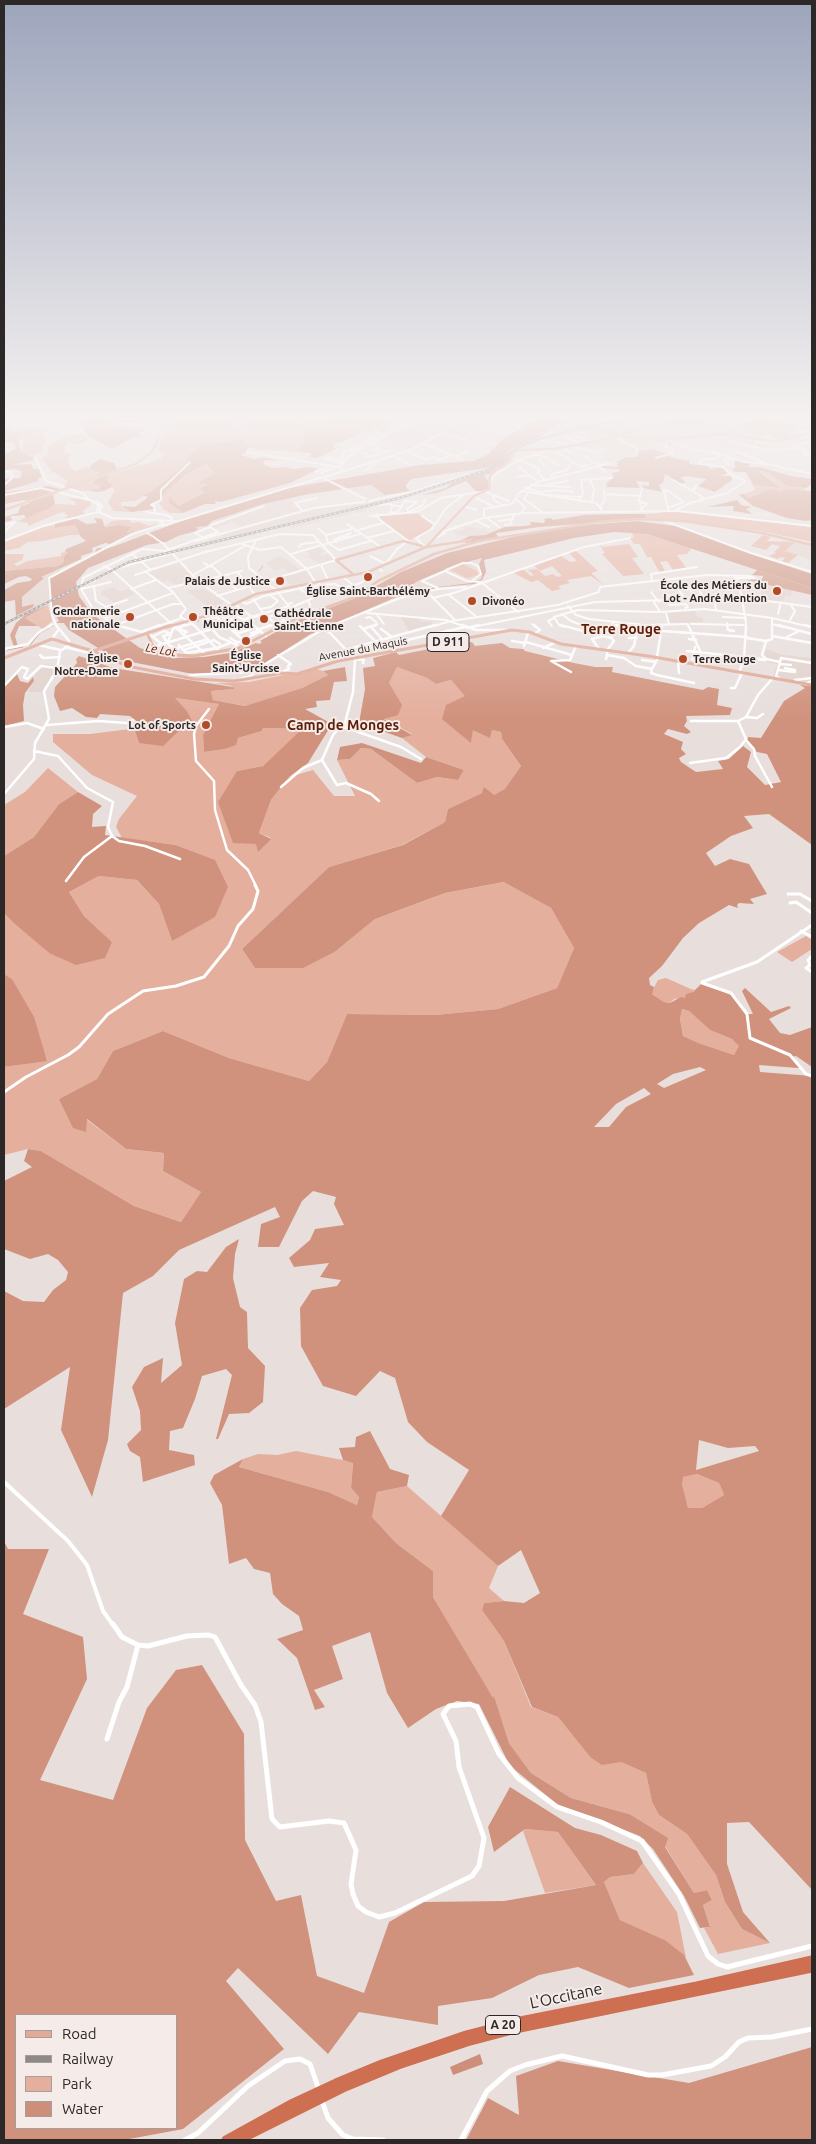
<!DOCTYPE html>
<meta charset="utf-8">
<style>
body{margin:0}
#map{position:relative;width:816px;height:2144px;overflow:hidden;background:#e8dfdd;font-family:Ubuntu,sans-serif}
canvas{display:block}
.frame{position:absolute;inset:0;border:5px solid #2b2827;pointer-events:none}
.legend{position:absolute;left:15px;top:2014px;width:162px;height:115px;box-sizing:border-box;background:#f5ecea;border:1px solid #a49e9c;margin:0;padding:6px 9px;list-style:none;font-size:15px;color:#2b2827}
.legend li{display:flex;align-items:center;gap:10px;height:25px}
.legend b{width:25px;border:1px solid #a49e9c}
</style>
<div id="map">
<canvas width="816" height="2144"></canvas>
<div class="frame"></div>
<ul class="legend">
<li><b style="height:6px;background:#e1a996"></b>Road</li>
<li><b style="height:6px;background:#8f8988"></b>Railway</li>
<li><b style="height:14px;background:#e5af9d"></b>Park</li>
<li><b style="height:14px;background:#cd8e7a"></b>Water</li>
</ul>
</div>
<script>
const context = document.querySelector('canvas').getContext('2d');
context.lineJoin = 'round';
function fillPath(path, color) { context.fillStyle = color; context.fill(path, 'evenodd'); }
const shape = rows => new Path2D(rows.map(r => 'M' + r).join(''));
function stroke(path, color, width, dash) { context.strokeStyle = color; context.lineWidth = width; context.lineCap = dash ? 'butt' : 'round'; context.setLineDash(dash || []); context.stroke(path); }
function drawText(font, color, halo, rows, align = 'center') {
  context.font = font + ' Ubuntu,sans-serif'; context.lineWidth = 4; context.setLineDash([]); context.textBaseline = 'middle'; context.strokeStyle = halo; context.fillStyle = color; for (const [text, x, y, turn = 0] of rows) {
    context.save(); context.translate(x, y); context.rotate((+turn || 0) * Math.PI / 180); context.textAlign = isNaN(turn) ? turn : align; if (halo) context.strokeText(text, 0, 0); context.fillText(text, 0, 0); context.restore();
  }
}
fillPath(shape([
 [425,420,504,420,464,439,466,440,452,448,434,442,428,444,422,442,411,449,393,442,396,441,385,436],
 [615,420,751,420,742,423,758,436,744,436,755,443,769,446,763,450,736,442,734,445,724,443,731,436,736,437,725,433,694,435,692,432,669,440,673,446,659,444,639,449,637,454,629,455,608,464,601,453,608,452,605,447,580,448,569,446,600,439,579,429,530,443,518,449,495,467,481,473,366,509,368,510,291,528,288,526,202,547,189,546,223,536,220,533,240,526,232,522,214,529,210,526,198,530,195,528,197,526,202,528,212,521,263,504,289,498,302,512,321,507,371,503,345,488,370,484,388,497,412,493,487,469,518,446,536,439],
 [463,526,486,529,489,533,468,537,465,535,459,536,452,531,465,529],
 [795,542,812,546,812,560,785,551],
 [319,547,324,552,319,554,322,556,328,554,334,560,321,565,307,556,310,555,306,551],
 [282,557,290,562,300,570,290,573,283,568,275,571,266,563,274,560,273,558],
 [483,558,479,564,482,572,481,578,471,583,437,587,410,594,396,595,418,581,453,566],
 [179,563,196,580,175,585,168,580,162,582,148,572],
 [56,568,62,570,52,576,48,605,4,625,4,623,33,607,22,607,22,597,43,578,40,577],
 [305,570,314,581,291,585,281,576],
 [763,583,792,589,791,596,785,596,783,602,760,599],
 [113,587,120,591,129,589,135,594,114,603,105,596,102,596,101,591],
 [205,589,223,601,221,606,212,609,186,590],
 [695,610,696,616,702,617,703,622,670,623,667,613],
 [401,617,419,618,421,622,431,621,433,625,409,632],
 [766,649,783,655,812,658,812,680,806,683,773,678,777,664,767,662,768,658,764,655],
 [45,664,57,666,56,670,42,692,28,692,34,681,33,677]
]), '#e2d2cc');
fillPath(shape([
 [175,420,240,420,228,429,257,420,300,420,299,424,304,421,333,420,328,426,308,429,308,441,296,450,298,452,258,450,249,447,189,456,184,465,151,492,135,501,121,502,121,507,131,512,111,511,113,510,108,502,115,490,107,481,109,475,161,459,164,454,158,452,164,433],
 [775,420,783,421,812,430,798,428,789,433,789,437,779,440,769,434,758,439,750,437,767,435,758,432,754,429,755,427,770,425,768,423],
 [43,431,47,443,42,447,43,451,34,456,23,452,23,439],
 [82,433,89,439,80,444,67,442,64,453,72,454,68,458,70,467,75,471,86,467,100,471,92,484,100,487,99,490,80,491,64,486,68,481,50,470,42,458,47,455,48,446,63,437],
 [206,464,215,473,199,483,209,483,200,489,206,491,179,506,168,498,169,503,183,513,170,513,163,509,159,502,165,493,185,475],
 [759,470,767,472,787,486,806,488,803,491,784,489,780,491,770,489,749,498,743,494,755,490,753,485,780,487],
 [80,498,90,501,91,505,83,511,85,514,67,519,65,517,68,516,64,512,59,513,28,526,28,523,17,521,48,509,55,504,76,505,75,502,68,499],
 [660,511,680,512,812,527,812,542,761,531,653,519,646,518,645,514,661,513],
 [417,513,433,525,428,531,410,540,405,539,379,518,380,516],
 [129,519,131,523,139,522,149,526,157,524,158,526,112,540,119,525,105,526,112,521],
 [55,525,55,528,75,525,80,535,70,535,43,541,28,542,19,548,4,551,4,543,7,541,38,528],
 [631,532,646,534,692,548,687,554,677,555,686,568,673,570,667,561,660,562,665,571,660,573,651,557,647,557,640,544,634,544,630,538,634,537],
 [763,535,771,537,767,541,795,542,785,551,798,555,788,563,782,561,785,558,781,557,777,559,769,556,776,553,774,552,780,546,772,544,766,550,751,546],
 [598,543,602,547,629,544,638,557,632,558,644,574,623,576,602,554,605,553],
 [575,550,598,571,591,573,604,585,591,576,567,580,570,583,558,586,561,589,552,591,538,580,531,582,512,572,523,569,531,576,534,575,528,570,537,569,545,576,553,574,557,577,562,576,552,566,540,571,534,565,560,555,570,562,577,561,568,552],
 [68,551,64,562,59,566,4,571,4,554,24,554,22,560,14,564,17,566,28,561,61,556,61,553],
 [462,564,477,571,479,575,467,578,450,570],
 [48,605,52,621,43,629,25,618],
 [397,667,427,678,436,684,451,680,466,696,471,742,473,729,490,737,492,730,501,732,502,739,521,766,506,789,494,795,482,793,448,809,445,822,402,845,329,867,242,949,255,968,336,951,375,919,445,893,505,882,551,908,574,948,557,988,498,1009,435,1015,347,1014,327,1062,309,1081,229,1058,163,1031,113,1051,97,1079,59,1099,126,1149,164,1153,163,1171,201,1192,181,1222,134,1206,41,1151,28,1149,4,1155,4,1067,47,1060,12,979,4,974,4,913,49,953,112,942,84,916,69,892,99,876,137,880,159,904,172,941,187,931,175,845,122,838,116,827,119,819,137,796,92,775,53,742,53,734,90,734,130,729,135,731,139,743,183,721,191,721,187,711,174,698,220,704,203,735,204,752,225,749,235,745,238,738,262,731,263,728,303,729,263,766,237,771,233,843,271,838,259,833,271,800,289,777,313,770,334,796,355,796,337,760,350,759,361,748,371,749,417,783,437,777,458,780,464,770,426,757,402,738,412,734,383,718,389,683],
 [313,668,323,671,328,675,302,688,246,706,213,700,211,691,233,689,232,686,216,683,249,682,288,674,296,675],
 [48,768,78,792,59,804,34,837,4,856,4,805,25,792],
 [806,936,812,940,812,949,792,962,777,952],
 [666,978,691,989,695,990,685,998,674,999,670,1003,664,1002,651,993,658,980],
 [682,1009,689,1011,710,1030,732,1039,740,1046,734,1055,697,1043,683,1036,680,1019],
 [296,1451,353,1462,351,1488,359,1497,357,1505,328,1492,239,1467,243,1459,258,1454,277,1455],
 [697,1474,719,1483,724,1495,702,1508,688,1508,682,1484,682,1477],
 [407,1486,498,1566,489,1588,504,1601,484,1603,482,1610,504,1641,531,1707,558,1717,590,1757,621,1762,646,1773,652,1802,659,1815,687,1834,716,1875,725,1902,742,1929,770,1943,718,1954,704,1928,710,1927,703,1905,712,1900,707,1890,694,1893,665,1846,629,1814,571,1798,531,1773,509,1743,494,1697,493,1699,433,1597,433,1571,396,1543,372,1517,377,1492],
 [525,1829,558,1832,596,1885,545,1893,523,1831],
 [643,1863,677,1912,686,1958,665,1940,620,1920,604,1882,610,1877,634,1874]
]), '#e5af9d');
fillPath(shape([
 [83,420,142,420,139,423,108,421,110,427,124,426,128,430,141,427,145,429,139,434,141,437,132,438,112,449,88,436,81,427],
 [333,420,399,420,382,426,387,429,382,432,376,429,373,431,375,434,366,430,343,442,338,442,333,446,336,449,317,458,306,457,310,457,311,453,298,452,296,450,307,441,302,436,308,429,328,426],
 [751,420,775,420,768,423,771,425,755,427,754,429,758,432,767,433,758,435,742,423],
 [9,425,12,427,11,431,17,432,29,429,45,430,19,440,20,450,37,459,32,458,34,460,13,465,31,464,34,469,39,469,42,477,38,478,39,481,5,491,7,492,48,486,60,489,53,495,55,504,48,509,26,518,24,515,10,516,12,520,7,522,4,521,4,517,18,513,21,506,30,503,25,500,4,504,4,479,20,478,22,472,16,469,4,470,4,452,8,453,16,448,14,443,6,442,4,439,4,427],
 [241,440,250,447,247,448,247,451,241,455,254,459,264,457,281,461,265,460,263,464,272,468,285,467,294,469,310,467,318,469,290,483,221,502,215,501,216,504,205,504,183,513,169,503,168,497,179,506,205,492,199,489,208,484,198,483,215,473,206,464,185,475,165,493,159,502,152,503,151,505,155,509,131,512,121,506,135,507,148,497,142,495,151,492,184,465,189,456,199,446],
 [652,449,671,455,668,456,678,459,690,461,689,464,707,466,711,469,722,467,728,473,721,476,731,476,732,480,715,492,698,486,707,479,685,476,680,478,686,482,681,484,665,474,663,483,659,485,662,492,643,488,642,485,649,486,649,482,636,481,640,488,606,487,607,482,614,478,612,473,620,471,618,469,601,468,603,466,617,467,618,463,616,462,626,457,637,457,639,451],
 [514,452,504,465,490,474,484,475,488,481,488,489,477,492,466,481,437,493,421,495,446,488,452,483,487,471],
 [100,459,114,463,117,469,110,472,107,481,113,486,105,491,96,492,91,491,92,489,98,490,100,486,92,484,100,472,90,469,91,465],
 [735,460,751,463,748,467,760,467,791,476,812,479,812,484,806,488,787,486,767,472,759,471,781,488,753,485,746,472,735,472,731,468,735,469],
 [412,478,406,485,406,487,410,491,385,495,370,484],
 [770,489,780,491,784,489,812,491,812,520,806,521,787,518,753,506,739,495,743,494,749,498],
 [737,500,741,505,752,507,746,509,752,514,733,511,734,506,732,506,707,507],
 [618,514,645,514,646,518,653,519,539,527,496,533,498,537,489,539,466,543,464,541,457,542,470,536,485,535,505,527,524,526,531,525,530,522,532,522,544,523,545,521,544,519,551,518,553,520,584,515],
 [75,518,87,524,97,523,94,518,102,519,105,527,118,525,131,527,125,535,112,540,133,531,135,532,110,544,105,543,92,548,93,552,81,556,81,559,41,577,44,578,22,597,22,607,34,604,33,607,16,616,15,600,4,602,4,590,17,583,30,581,32,579,26,576,19,577,4,584,4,571,59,566,64,562,64,557,68,552,65,552,66,549,86,541,81,537,75,525,55,528,55,523],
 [757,570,812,588,812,595,747,580,762,579,763,576,752,575],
 [48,605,25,618,38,626,19,626,15,636,18,647,14,647,10,635,16,623,26,614],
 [456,642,460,644,472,642,475,646,502,643,510,648,523,649,525,651,574,663,595,667,613,667,612,672,682,686,703,690,708,687,719,689,717,705,732,708,730,715,686,716,687,721,684,726,691,732,687,734,668,729,664,734,683,742,681,749,686,754,679,758,681,762,696,772,723,769,718,761,729,759,743,746,751,752,747,767,765,785,781,782,767,754,757,752,747,742,748,737,761,738,784,701,805,688,800,685,812,686,812,845,769,814,744,816,753,828,731,836,706,853,715,866,730,859,749,864,767,894,750,899,754,904,739,903,737,905,738,908,729,905,699,923,683,938,662,966,649,978,650,985,654,987,652,994,664,1002,670,1003,681,997,685,998,686,994,693,992,702,983,736,997,748,1014,753,1014,742,991,745,988,771,1012,789,1006,791,1008,769,1019,780,1033,790,1035,812,1027,812,1067,796,1056,791,1057,801,1067,798,1068,759,1065,760,1072,812,1076,812,1890,749,1822,727,1823,727,1864,743,1912,770,1943,742,1929,725,1902,716,1875,687,1834,659,1815,652,1802,646,1773,621,1762,602,1765,590,1757,558,1717,532,1707,504,1641,482,1610,484,1603,504,1601,524,1603,540,1593,521,1550,498,1566,441,1516,469,1470,427,1442,408,1422,395,1378,380,1371,356,1396,323,1386,301,1346,300,1308,312,1290,337,1286,341,1280,320,1277,329,1263,294,1267,289,1258,310,1240,315,1229,344,1225,334,1204,336,1197,313,1191,302,1201,279,1247,258,1247,261,1224,280,1217,275,1207,179,1250,153,1276,123,1293,108,1440,92,1497,61,1430,70,1367,4,1409,4,1291,23,1301,44,1302,53,1290,66,1280,68,1272,58,1260,48,1254,30,1259,4,1249,4,1181,32,1167,24,1161,28,1149,41,1151,134,1206,181,1222,201,1192,163,1171,164,1153,126,1149,87,1119,86,1132,73,1128,59,1099,97,1079,113,1051,163,1031,229,1058,309,1081,327,1062,347,1014,435,1015,498,1009,557,988,574,948,551,908,504,882,445,893,375,919,336,951,303,968,255,968,242,949,329,867,403,845,445,822,448,809,482,793,484,787,494,795,505,789,521,766,502,739,501,732,492,730,490,738,473,730,471,743,442,719,446,705,465,696,451,680,436,684,427,678,397,667,389,683,402,705,398,715,384,719,412,735,402,738,359,723,365,689,363,668,375,666,373,658,396,652,399,655,424,650],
 [682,1009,689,1011,710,1030,732,1039,739,1046,734,1055,698,1043,683,1036,680,1019],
 [700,1067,706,1070,664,1088,657,1084,673,1074],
 [644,1088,651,1094,626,1107,609,1127,594,1127,616,1104],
 [699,1440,728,1448,755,1446,759,1451,696,1470],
 [697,1474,719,1483,724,1495,702,1508,688,1508,682,1484,683,1477],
 [79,656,113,668,233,687,234,689,211,691,213,700,245,706,302,688,328,675,323,671,345,667,347,681,334,682,330,700,316,701,317,707,305,709,332,724,308,763,289,777,271,800,259,833,271,839,258,852,256,844,233,843,218,802,237,771,263,766,302,729,263,728,262,731,238,738,236,745,225,749,204,752,203,735,219,704,175,698,187,711,192,721,183,721,183,727,163,746,139,743,135,731,147,729,130,716,100,714,97,718,86,717,72,708,60,711,54,696,55,687,77,663,76,659],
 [17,674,20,681,28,683,33,677,34,681,25,693,23,705,24,721,4,726,4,687],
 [362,743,421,763,426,757,464,770,458,780,437,777,417,783,371,749,361,748,350,759,337,760,340,747],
 [78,792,102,806,93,814,92,827,106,826,105,835,175,845,215,860,228,887,215,917,172,941,159,904,137,880,99,876,69,892,84,916,112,942,105,958,76,965,49,953,14,923,4,913,4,856,34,837,59,804],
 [4,974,12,979,34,1017,47,1061,4,1067],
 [239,1239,235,1254,233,1278,240,1307,247,1312,248,1348,265,1366,263,1402,249,1413,229,1414,218,1439,216,1439,232,1375,226,1369,202,1376,195,1399,183,1428,170,1431,169,1450,194,1455,195,1465,143,1482,140,1457,130,1451,127,1444,141,1430,140,1411,132,1387,144,1367,163,1358,161,1383,182,1365,175,1323,184,1279,197,1271,207,1272,226,1247],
 [370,1431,390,1469,409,1475,407,1486,377,1492,372,1517,396,1543,433,1571,433,1597,493,1698,494,1696,509,1743,531,1773,571,1798,629,1814,668,1838,665,1847,694,1893,707,1890,712,1900,703,1905,710,1927,700,1928,684,1896,653,1849,640,1836,557,1804,510,1766,479,1704,457,1701,436,1709,408,1728,387,1693,370,1632,332,1646,343,1679,314,1690,325,1707,315,1710,297,1658,277,1639,303,1630,299,1616,282,1604,273,1594,270,1573,254,1569,246,1558,229,1564,222,1505,210,1483,214,1475,243,1459,239,1467,328,1492,357,1505,359,1497,351,1488,353,1463,343,1460,339,1448,355,1447,356,1437],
 [4,1541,8,1549,49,1549,23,1614,83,1637,87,1679,40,1780,113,1800,147,1708,176,1670,202,1665,244,1734,245,1840,276,1901,301,1895,317,1976,364,1993,389,1922,424,1902,504,1901,596,1885,558,1832,525,1829,494,1852,488,1827,510,1787,575,1828,601,1835,637,1851,643,1863,634,1874,610,1877,604,1882,620,1920,665,1940,684,1955,694,1975,629,1988,578,1967,539,1975,492,1998,438,2006,438,2025,359,2012,328,2054,238,1968,226,1981,284,2049,183,2129,124,2140,4,2140],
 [16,2015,176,2015,176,2128,16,2128],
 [812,2047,812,2140,466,2140,488,2098,519,2115,516,2076,558,2061,689,2083]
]), '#d0927d');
fillPath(shape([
 [536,420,568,420,562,421,543,435,511,449,498,462,486,468,309,494,263,504,212,521,207,526,196,527,198,530,196,531,178,536,166,542,147,545,88,568,76,582,79,596,92,614,140,648,173,658,204,657,230,653,256,643,259,644,262,642,260,641,295,621,353,599,401,572,447,553,517,536,582,525,637,521,676,526,748,553,812,574,812,588,647,534,614,532,574,538,484,560,486,572,482,580,475,584,442,587,394,598,309,635,262,665,255,666,256,669,248,669,250,671,193,674,116,659,69,630,64,623,56,623,59,621,52,610,50,578,94,554,97,548,102,548,102,550,115,546,189,518,289,488,420,465,473,461,487,455,503,439,524,427,524,425],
 [482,558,479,564,482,575,481,579,471,583,437,587,396,595,418,581,453,566],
 [480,2054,483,2064,453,2075,450,2067]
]), '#cd8e7a');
stroke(shape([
 [259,571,263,566],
 [30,645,40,633,54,625],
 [7,650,23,647]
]), '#cd8e7a', 1);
stroke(shape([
 [197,621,199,621]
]), '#c2bab9', 2, [2, 1]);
stroke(shape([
 [31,420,65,420],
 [78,420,83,432],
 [592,420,615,426,621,429,621,432],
 [496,421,502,420],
 [569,421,586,425,608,420],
 [707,422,724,423,733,427],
 [798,429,811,432],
 [442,432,466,420],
 [512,433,522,424,534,420],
 [445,434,463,439,494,420],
 [373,436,364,442,381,437],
 [577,436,589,441],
 [771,436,758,439,754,446,765,450,802,448,805,450,805,454,812,456],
 [617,437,637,449,636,454],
 [730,441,754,447],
 [538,442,560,434,580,443],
 [557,442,570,446],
 [671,442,669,440,675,445,720,454,744,462,767,464,812,474],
 [423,443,461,459],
 [371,444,379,447,379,454,371,457],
 [569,446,601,453],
 [792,446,807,443],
 [562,448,571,453],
 [371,450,379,449],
 [407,451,427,460,433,457,440,460,452,455],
 [735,451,763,462],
 [248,452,339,467],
 [379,452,390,451],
 [362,453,371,457],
 [534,454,548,458,559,466],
 [392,455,409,464],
 [456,456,467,452],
 [585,456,594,463,603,465],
 [35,457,46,481,85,494,85,497,88,498],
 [348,458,342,457,344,452,362,445],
 [541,458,539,460,545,465],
 [656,458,673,453,672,449,665,446,667,441,665,441],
 [520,460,539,469,538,473,545,480],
 [341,463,326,459,330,457,344,461],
 [729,465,724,460,732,459],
 [519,467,538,482],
 [599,467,606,472],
 [342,470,339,467,354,452,390,433,423,420],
 [366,470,375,464],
 [4,471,11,472,12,478,4,485],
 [315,472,328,467],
 [321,473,334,468],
 [325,477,408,451,440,434],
 [518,477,530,475],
 [554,478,551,476,553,474,567,470,572,462],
 [325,479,366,499],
 [590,479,594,489,592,503],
 [673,480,703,497,700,499],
 [490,483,494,475,517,461,552,449,581,467,589,465],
 [531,485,570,487],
 [545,485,567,481],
 [525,488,540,492,556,490,573,492],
 [642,488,639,500,642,511],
 [667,490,684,502,668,508,664,491,667,490],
 [484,491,493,495,494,500,502,505],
 [521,491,596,503,602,510],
 [692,491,697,485],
 [527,494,524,499,541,511],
 [604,494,641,496],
 [4,495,41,488,93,501,99,506,97,510,99,512],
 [494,495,509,501],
 [547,495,581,497],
 [477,498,492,506],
 [516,499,525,507,521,513],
 [97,501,102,506,99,512],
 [369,501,412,492,470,474],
 [579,501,583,493,581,480,611,478],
 [639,501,647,504,641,509],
 [381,505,389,504,401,507,405,501,417,502,407,509,409,513],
 [392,506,390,513,398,512,401,507],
 [464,506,476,510],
 [601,506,605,499,604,491],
 [668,508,668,511],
 [302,510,295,503,317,498],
 [676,510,690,503,727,493,746,481,730,474,723,467,698,463,704,459,717,459,720,454],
 [678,511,812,526],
 [99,512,112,518,176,521],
 [146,512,166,515,172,518,171,520],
 [155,512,154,506,151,505,161,500,161,490,190,462],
 [410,512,423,505,425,499],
 [523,513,676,511],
 [377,514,379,519,407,540],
 [370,516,417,512,441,498,480,492],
 [422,516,434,524],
 [484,518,484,509,512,504,519,493,538,482,611,463],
 [487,518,499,527],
 [662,520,754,554,812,572],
 [477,521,489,527],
 [499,521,513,519],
 [347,524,381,547],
 [4,525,15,522,4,532],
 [505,525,512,524,511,521,515,514],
 [162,526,323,477],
 [319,529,326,535,328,543,339,550,370,541],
 [355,531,383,523],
 [218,532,210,527,211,525,264,506],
 [147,533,154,537],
 [439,533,484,518,523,513],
 [326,535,352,529],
 [346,535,351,533],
 [202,537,195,533,210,527],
 [155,538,162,543],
 [367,538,394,531],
 [256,540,248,557,249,568,266,581],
 [4,541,46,525,98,512],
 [195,541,314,508,364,502],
 [431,541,445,533],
 [336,542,334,540,342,536,349,538],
 [163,543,169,550],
 [242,544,260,550,281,547,307,569,315,582],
 [423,545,416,538,432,529,446,508,465,494],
 [299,547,301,544,318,542],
 [132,554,151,570],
 [291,554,360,534],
 [370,556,384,563],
 [204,563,210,567],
 [321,565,328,580],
 [104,566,112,570,175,627],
 [212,566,236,589],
 [384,566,397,549,408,541],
 [378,568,382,571],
 [112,570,172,553,198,581,233,606],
 [446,570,463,563,471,563,478,566,481,574,473,580],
 [146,572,173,592,186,609,180,616,196,627],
 [237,572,244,580],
 [232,573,242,571],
 [135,575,205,552,280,534,313,535,336,560,217,596],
 [193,575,245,546],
 [343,577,353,585],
 [272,579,282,588],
 [245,581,255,595],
 [652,581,651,574,697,567],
 [265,582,276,590,291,609,321,610],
 [482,583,518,612],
 [319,584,327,592],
 [695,584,704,598],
 [320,585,335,584,343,588],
 [81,586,95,580],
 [305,586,319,596],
 [94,587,96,601,117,613],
 [311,587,320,585],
 [168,588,230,574],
 [299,588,308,595],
 [438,588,422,581,445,571,467,581,481,582],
 [81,589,111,582],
 [131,589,156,580],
 [427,592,455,620],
 [651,592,659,602],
 [667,594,674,601],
 [449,595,477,617],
 [433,598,454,593,584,547,630,538],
 [253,599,264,614,279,627],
 [714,599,716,610],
 [686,600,677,587,688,587,697,599],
 [241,601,246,604,264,596,307,587],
 [309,602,311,609],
 [654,602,660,612],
 [288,604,292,603],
 [790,604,795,611,790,620],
 [558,605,599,592,600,587,707,575,749,576,755,578,734,578,737,580,742,598,746,624],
 [669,605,686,604,688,607,685,608],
 [237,606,251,616],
 [568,606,576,615,589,619,644,625,687,624],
 [105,607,127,600],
 [290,608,327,592,358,584,374,576,372,575],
 [260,609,271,607,278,601,270,595],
 [300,609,305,617,320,627],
 [666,612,669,625],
 [367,613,446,620,466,627],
 [213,614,228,627],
 [562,614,571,621,587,627],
 [778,614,781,602],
 [377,615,384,624],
 [812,615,812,617],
 [189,616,194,615],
 [221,616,224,618,234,615],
 [201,617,210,627],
 [268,617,289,611],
 [723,617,746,618],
 [106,618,173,593],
 [366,618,370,617,376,622],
 [772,618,811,627],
 [244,619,289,606],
 [203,620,225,615,239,607],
 [246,620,254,627],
 [222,622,239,617,244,620],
 [727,623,727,627],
 [532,624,536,627],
 [691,624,744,625],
 [772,624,783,627],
 [116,625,173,604,182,604],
 [612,625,626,627],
 [688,625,689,627],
 [552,626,548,621,554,618],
 [49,627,55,623],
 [57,627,52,615,49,578,132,534,164,524,159,521],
 [117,627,93,609,81,589,83,578,142,549,165,551,218,532],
 [156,627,182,618],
 [181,627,193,623],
 [221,627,264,614],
 [237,627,248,623],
 [248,627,251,626],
 [267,627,284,621,281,614],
 [328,627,400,598,438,589,466,587],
 [371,627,377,625,376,622],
 [430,627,451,621,558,605],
 [473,627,595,602,745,598,812,607],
 [564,627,559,625,554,617,578,610,660,612,705,609,772,618,772,627],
 [612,627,613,622]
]), '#fff', 2);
stroke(shape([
 [56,625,69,641,68,643],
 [116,625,145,633],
 [173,625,205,654],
 [194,625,220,652],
 [209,625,219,637,237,645,236,649],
 [226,625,242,639],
 [253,625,266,636],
 [278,625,281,628],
 [318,625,330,633,354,658],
 [462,625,476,630,506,630],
 [534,625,540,630,534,634],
 [560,625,611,638],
 [584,625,588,627],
 [612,625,614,630,611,638,614,641,607,650,607,655,624,658,636,666,652,669,658,658],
 [616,625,662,631],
 [688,625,701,653,699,665],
 [727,625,728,630,734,631,730,630],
 [778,625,812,634],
 [805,625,812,627],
 [360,626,375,641],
 [236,627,241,625],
 [371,627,382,639],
 [177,628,187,632,185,633],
 [467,628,479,625],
 [363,629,375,625],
 [381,629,392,637],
 [257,630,271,625],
 [233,631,251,626],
 [237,631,239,633,254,628],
 [662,631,747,637],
 [141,632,160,625],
 [251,633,258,631],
 [149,634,162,644],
 [170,634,163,636,169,645,176,649],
 [154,636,164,631,169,633],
 [772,636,812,643],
 [230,638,237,642],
 [629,638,637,638],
 [747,638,766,641,772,639,772,625],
 [785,638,799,631],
 [52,639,59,629],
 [689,639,696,640],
 [512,641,525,643],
 [168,642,173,629,185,625],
 [526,642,572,655],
 [235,644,259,632],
 [38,645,61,650],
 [179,645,186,653,217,648,230,643],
 [524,646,528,633],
 [65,647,85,652],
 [153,647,225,625],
 [543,648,554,643],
 [4,649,28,644,38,633,51,625],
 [599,649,592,639,603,636,602,628,612,627],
 [184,650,214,640,220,644],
 [345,650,435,625],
 [687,651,744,657],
 [86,652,106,659],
 [165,652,208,639],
 [349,653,465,627],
 [628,653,634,646,637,630],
 [40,655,43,658,60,657],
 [278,655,291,664,288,666,289,669,279,673],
 [694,655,695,647],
 [744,656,765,660,744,658],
 [657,657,662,625],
 [765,658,762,655,766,641],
 [355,659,364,660,363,663],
 [606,659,607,655],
 [692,659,700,660],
 [766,659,780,662],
 [642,660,656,662],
 [678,661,679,673],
 [780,664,791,665],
 [785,668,795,670,795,672],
 [652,669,651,673,657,675,694,683],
 [778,670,795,672],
 [571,672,551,661,570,660,576,646],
 [739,673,744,659,746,626],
 [190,675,252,672],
 [779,678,776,677,781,658,812,663],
 [240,679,251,676,257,669,330,625],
 [795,680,812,678],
 [805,684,812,681],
 [4,686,22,667,28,669,24,677,27,679,41,666,58,668],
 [731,688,735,688,742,673],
 [209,709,196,726,194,734,196,761,214,781,215,810,227,850,248,870,256,886],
 [746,717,757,718,763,714],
 [691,721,739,721],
 [47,725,98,721,127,723,133,720],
 [4,727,27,723,44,729],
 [344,727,401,747,421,759],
 [746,740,754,749,755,756,772,787],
 [34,751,58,756,87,788,113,802,108,827,112,836],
 [322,760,333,735,339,728,344,727,353,692,355,659],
 [322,760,337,785],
 [690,763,726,758,740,747,746,739,738,721,746,717,758,695,772,679],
 [337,785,346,783,371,794,379,801],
 [281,787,303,768,322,760],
 [4,794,34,759,35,743,49,719,44,691,57,670,60,651,70,645],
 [112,836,119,841,145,846,180,859],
 [66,881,84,857,112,836]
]), '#fff', 2.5);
stroke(shape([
 [788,894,800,894,812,901],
 [790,903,796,902,812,913],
 [801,931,812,937],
 [812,956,808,960,810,965,806,968,812,972],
 [702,982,757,962,812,925],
 [702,983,731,993,747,1014,750,1038,790,1055,806,1074,812,1076],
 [4,1092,26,1077,68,1055,79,1047,108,1014,143,991,176,986,204,977,229,946,238,926,253,909,258,891,255,885]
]), '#fff', 3);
stroke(shape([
 [4,1482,68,1541,87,1565,103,1611,113,1625]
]), '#fff', 4);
stroke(shape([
 [113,1624,122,1637,138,1645,148,1646,187,1636,209,1635,215,1637,241,1685,255,1705,261,1722,272,1819,280,1827,329,1821,344,1823,356,1850,351,1884,353,1894,358,1906,366,1912,379,1917,395,1913,472,1876,479,1866,484,1838,459,1767,456,1741,443,1714,449,1706,470,1704,477,1707,499,1754,518,1778,557,1807,601,1822,642,1841,679,1894,708,1956,718,1964,727,1967,812,1946],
 [107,1739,119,1702,127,1687,138,1645],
 [322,2101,328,2118,343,2135,353,2139,383,2140],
 [185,2140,198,2133,248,2086,285,2061,300,2059,310,2064,319,2090],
 [461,2140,487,2091,510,2071,525,2065,562,2056,648,2075,662,2075,711,2066,725,2057,739,2042,748,2038,772,2037,812,2029]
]), '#fff', 5);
stroke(shape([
 [554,420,613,433],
 [620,432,626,436,613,435,620,432],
 [623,433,672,423,731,420],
 [624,437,660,440],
 [659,440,728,434,775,442,812,432],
 [4,510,136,464,153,451,161,430,170,420],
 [597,522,638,519,683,521,762,533,812,545],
 [427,546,474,496,489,489,490,476,497,469,506,465,517,450,555,449,616,437],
 [426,547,471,540],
 [354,575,336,560,403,541,422,546],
 [167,627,213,614,256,594,368,572,426,547],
 [280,627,297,618,355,597,378,581,434,554,479,541,594,523]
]), '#e1a996', 2.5);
stroke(shape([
 [148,635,154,649,174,655,194,656,239,648,283,625],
 [93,651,127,666,194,679,234,681,282,673,297,674,338,661,512,630,529,632,561,644,648,656,812,685],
 [4,658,52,639,93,651,172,625]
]), '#e1a996', 3);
stroke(shape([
 [226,2140,293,2103,336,2083,382,2064,466,2035,520,2021,697,1986,812,1960],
 [239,2140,345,2087,398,2065,467,2042,520,2028,812,1968]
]), '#cd6f50', 9);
const rail = shape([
 [645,420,722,420],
 [4,624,129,562,400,498,487,470,517,448,536,440,601,423,634,420]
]);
stroke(rail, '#8f8988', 2.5);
stroke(rail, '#f5ecea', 1, [2.5]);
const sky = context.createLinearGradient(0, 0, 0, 720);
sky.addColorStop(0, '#9da5bc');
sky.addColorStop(0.58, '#f5f1f0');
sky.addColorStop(1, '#f5f1f000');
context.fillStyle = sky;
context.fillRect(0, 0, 816, 720);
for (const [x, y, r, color] of [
 [368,577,5,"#b34b28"],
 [280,581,5,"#b34b28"],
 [777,591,5,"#b34b28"],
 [472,601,5,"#b34b28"],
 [130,617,5,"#b34b28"],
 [193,617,5,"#b34b28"],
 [264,619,5,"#b34b28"],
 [246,641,5,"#b34b28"],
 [683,659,5,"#b34b28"],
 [128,664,5,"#b34b28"],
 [206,725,5,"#b34b28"]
]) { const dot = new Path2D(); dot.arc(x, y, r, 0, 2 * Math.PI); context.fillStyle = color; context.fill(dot); stroke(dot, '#f5ecea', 2); }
drawText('bold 11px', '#2b2827', '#f5ecea', [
 ["Palais de Justice",270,581],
 ["École des Métiers du",767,585],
 ["Lot - André Mention",767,598],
 ["Église Saint-Barthélémy",368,591,"center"],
 ["Divonéo",482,601,"left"],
 ["Gendarmerie",120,611],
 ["nationale",120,624],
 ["Théâtre",203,611,"left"],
 ["Municipal",203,624,"left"],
 ["Cathédrale",274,613,"left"],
 ["Saint-Etienne",274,626,"left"],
 ["Église",246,655,"center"],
 ["Saint-Urcisse",246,668,"center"],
 ["Église",118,658],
 ["Notre-Dame",118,671],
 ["Terre Rouge",693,659,"left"],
 ["Lot of Sports",196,725]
], 'right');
drawText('11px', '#2b2827', '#f5ecea', [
 ["Avenue du Maquis",363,649,-11]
]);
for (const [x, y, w] of [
 [448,642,42],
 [503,2025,35]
]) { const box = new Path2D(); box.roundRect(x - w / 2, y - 9.5, w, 19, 4); context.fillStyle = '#f5ecea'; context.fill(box); stroke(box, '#2b2827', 1); }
drawText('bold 12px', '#2b2827', null, [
 ["D 911",448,642],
 ["A 20",503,2025]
]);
drawText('italic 12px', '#6a2003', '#f5ecea', [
 ["Le Lot",161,650,10]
]);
drawText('bold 14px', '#5e1d05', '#f5ecea', [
 ["Terre Rouge",621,629],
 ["Camp de Monges",343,725]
]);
drawText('16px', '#2b2827', '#f5ecea', [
 ["L'Occitane",566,1996,-12]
]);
</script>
